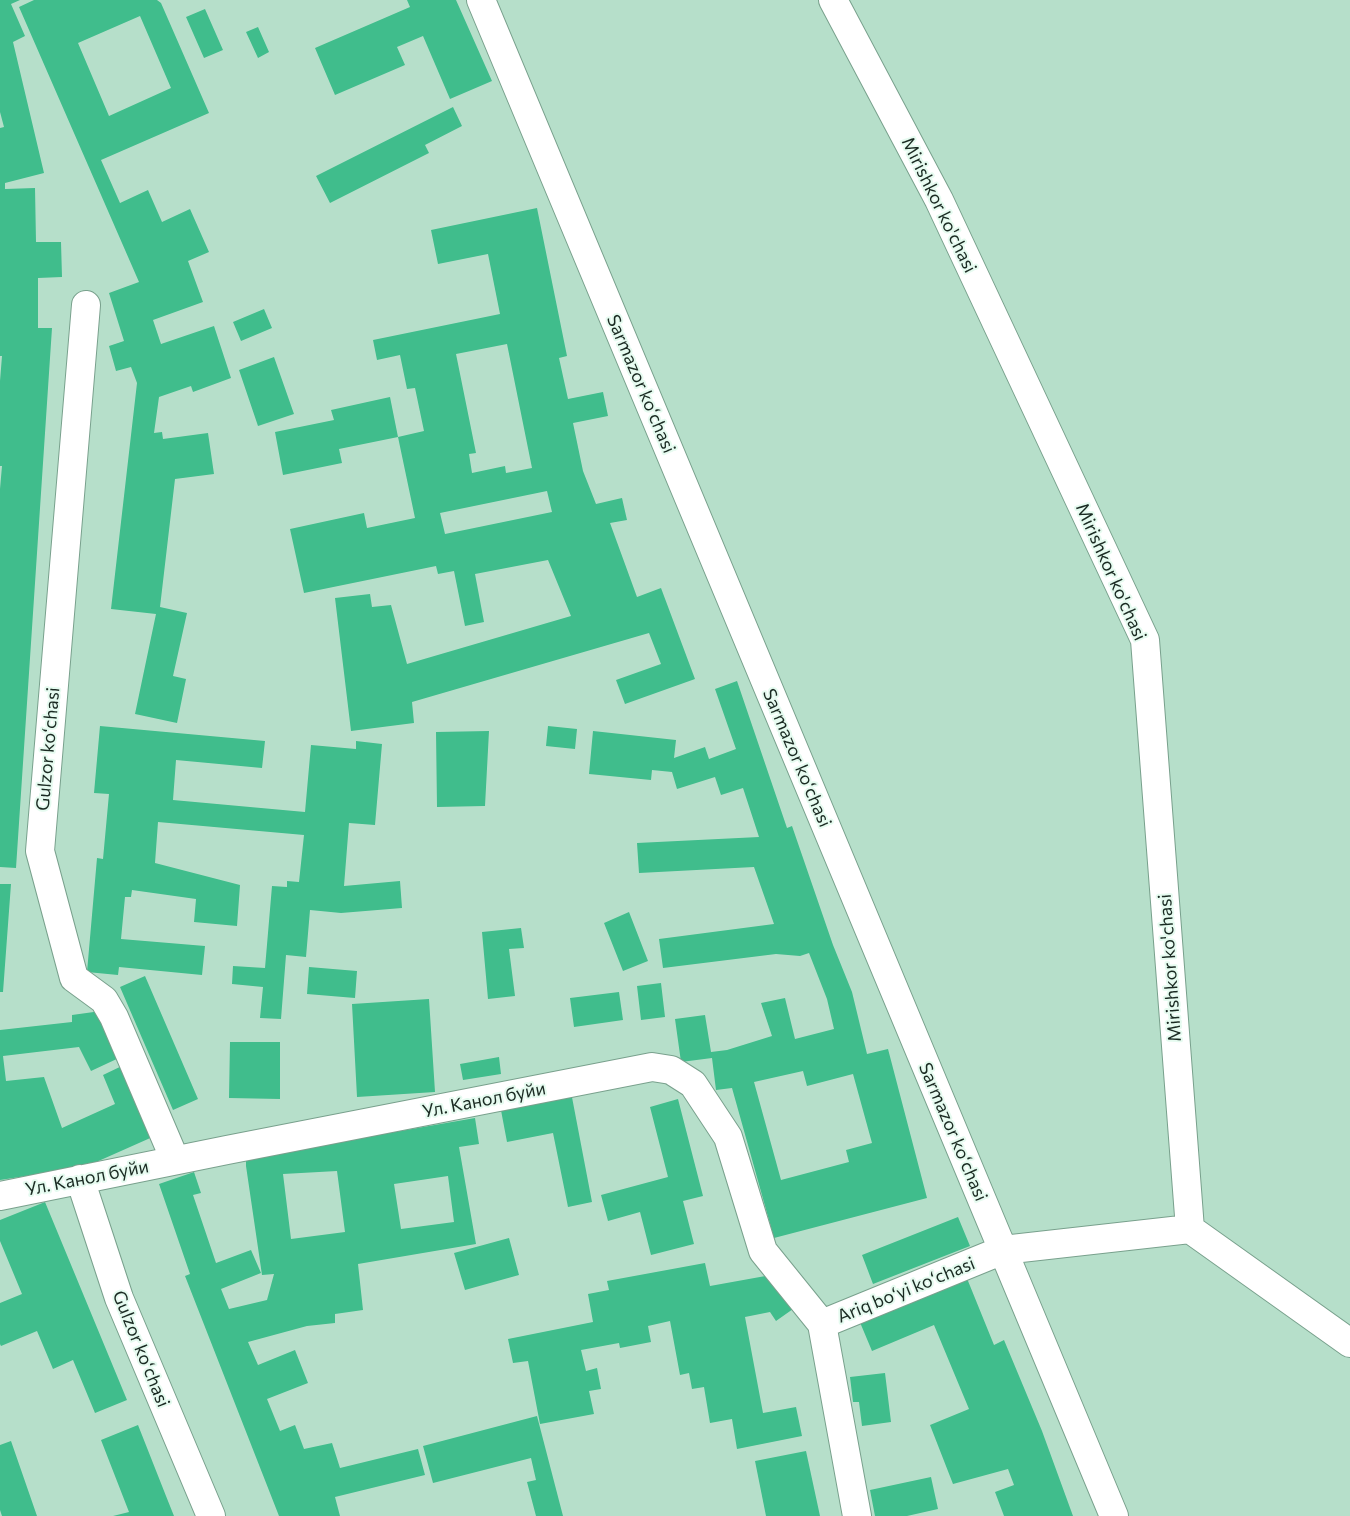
<!DOCTYPE html>
<meta charset="utf-8">
<style>
body{margin:0}
canvas{display:block;background:#b6dfca}
</style>
<canvas width="1350" height="1516"></canvas>
<script>
const context = document.querySelector('canvas').getContext('2d');
context.lineJoin = 'round';
function fillPath(path, color) { context.fillStyle = color; context.fill(path, 'evenodd'); }
const shape = rows => new Path2D(rows.map(r => 'M' + r).join(''));
function stroke(path, color, width, dash) { context.strokeStyle = color; context.lineWidth = width; context.lineCap = dash ? 'butt' : 'round'; context.setLineDash(dash || []); context.stroke(path); }
function drawText(font, color, halo, rows, align = 'center') {
  context.font = font + ' Commissioner,sans-serif'; context.lineWidth = 4; context.setLineDash([]); context.textBaseline = 'middle'; context.strokeStyle = halo; context.fillStyle = color; for (const [text, x, y, turn = 0] of rows) {
    context.save(); context.translate(x, y); context.rotate((+turn || 0) * Math.PI / 180); context.textAlign = isNaN(turn) ? turn : align; if (halo) context.strokeText(text, 0, 0); context.fillText(text, 0, 0); context.restore();
  }
}
fillPath(shape([
 [0,0,20,0,11,4,25,36,13,42,44,173,5,183,5,189,35,188,36,242,61,242,62,277,38,278,38,328,52,328,16,868,0,867,0,489,2,466,0,466,0,381,2,356,0,356,0,128,4,127,0,112],
 [34,0,157,0,161,3,209,113,101,160,120,203,148,190,162,222,190,209,209,252,188,261,203,302,153,320,161,344,214,326,231,378,193,392,191,386,159,397,154,433,162,432,163,439,208,433,214,474,175,479,160,607,187,613,173,676,186,679,177,723,135,714,156,614,111,609,137,383,131,367,116,371,109,346,124,341,109,293,139,282,19,7],
 [140,16,171,88,109,116,78,43],
 [407,0,456,0,492,81,450,99,423,36,397,47,405,65,335,95,315,48,410,7],
 [205,9,223,50,204,58,186,17],
 [258,27,269,52,258,58,246,32],
 [453,107,462,126,425,145,429,153,330,203,316,176],
 [537,208,567,356,559,358,568,399,603,392,608,416,573,423,583,471,596,504,622,498,627,520,610,523,637,597,661,588,695,679,625,704,616,680,661,664,649,633,412,702,414,723,351,731,335,598,370,594,372,607,391,605,407,664,571,616,548,560,475,574,484,622,465,626,454,571,438,574,436,566,304,593,290,529,364,513,367,528,415,518,398,437,424,431,415,388,407,389,400,355,377,360,373,340,500,314,488,254,438,264,431,230],
 [507,344,532,468,506,473,505,466,472,473,469,454,476,453,456,354],
 [547,491,552,512,445,534,440,513],
 [264,309,272,328,241,341,233,322],
 [274,357,294,414,258,426,239,370],
 [390,397,398,437,339,449,342,463,283,475,275,432,334,420,331,410],
 [737,681,787,828,792,826,833,945,852,992,867,1054,888,1049,927,1198,774,1238,732,1088,716,1090,712,1058,681,1062,675,1019,705,1015,711,1052,727,1050,772,1036,761,1003,785,998,795,1039,834,1029,827,999,809,953,800,956,776,954,663,968,659,939,774,924,754,867,639,873,637,843,759,837,743,788,721,795,715,777,677,789,672,772,652,770,651,780,589,774,593,731,676,740,674,758,705,747,709,759,736,749,715,689],
 [803,1071,807,1086,853,1074,872,1143,846,1150,849,1162,781,1180,754,1082],
 [100,726,265,741,262,768,176,760,173,800,305,812,311,745,356,749,356,741,382,744,375,825,349,823,344,886,400,881,402,908,341,913,310,910,306,957,286,955,281,1019,260,1018,263,987,232,984,233,966,265,968,272,886,287,887,287,881,299,882,304,835,158,822,155,863,240,885,237,926,194,922,196,899,132,890,131,897,125,897,121,939,205,946,202,975,119,967,118,975,87,972,97,858,103,859,109,794,94,793],
 [548,726,577,729,575,749,546,746],
 [489,731,485,806,437,807,436,732],
 [0,884,11,884,3,992,0,992],
 [629,912,648,961,623,971,604,923],
 [521,928,524,948,509,949,515,996,488,999,482,932],
 [309,967,357,971,355,998,307,994],
 [145,976,198,1099,173,1110,120,987],
 [661,983,665,1017,641,1020,637,986],
 [619,992,623,1020,574,1027,570,998],
 [429,999,435,1092,357,1097,352,1004],
 [101,1011,121,1057,91,1071,79,1047,3,1056,6,1081,44,1077,62,1128,115,1104,103,1075,126,1064,157,1135,85,1167,0,1180,0,1030,72,1022,72,1015],
 [230,1042,280,1042,280,1099,229,1098],
 [499,1057,501,1074,463,1080,460,1064],
 [571,1092,592,1202,568,1207,553,1133,507,1142,500,1105],
 [678,1099,703,1196,683,1201,694,1244,651,1255,640,1212,608,1221,601,1195,668,1177,650,1107],
 [475,1118,479,1144,459,1147,476,1244,358,1264,363,1310,335,1314,335,1323,307,1326,248,1342,258,1365,295,1350,308,1383,267,1399,280,1431,295,1425,304,1449,332,1443,340,1468,418,1449,425,1475,335,1497,340,1516,279,1516,185,1276,190,1274,159,1184,194,1172,201,1193,193,1195,216,1263,251,1250,261,1273,221,1289,229,1309,267,1300,274,1274,262,1275,246,1166,246,1143,360,1138],
 [337,1171,345,1232,291,1239,283,1174],
 [448,1176,454,1222,401,1229,394,1184],
 [45,1202,127,1400,95,1413,73,1360,53,1369,37,1331,1,1346,0,1344,0,1303,22,1294,0,1241,0,1220],
 [958,1217,970,1246,873,1284,862,1255],
 [509,1238,519,1275,465,1290,454,1253],
 [705,1263,710,1286,771,1275,793,1309,776,1321,770,1312,745,1317,763,1413,796,1407,802,1436,737,1449,732,1419,710,1423,704,1387,692,1389,689,1373,680,1375,670,1321,648,1326,651,1342,620,1348,619,1343,581,1350,586,1371,597,1368,601,1389,589,1391,594,1414,540,1424,528,1361,513,1363,508,1339,593,1322,588,1294,609,1290,607,1281],
 [966,1276,994,1345,1004,1340,1042,1431,1073,1516,1004,1516,995,1492,1014,1485,1008,1469,953,1484,930,1425,969,1409,934,1325,872,1351,859,1320],
 [885,1373,891,1422,862,1426,859,1402,853,1402,850,1377],
 [537,1416,563,1516,536,1516,527,1482,536,1480,531,1458,433,1483,423,1446],
 [138,1425,166,1496,174,1516,113,1516,129,1512,101,1440],
 [11,1441,37,1516,2,1516,0,1510,0,1445],
 [806,1451,820,1516,766,1516,755,1461],
 [931,1477,938,1509,907,1516,875,1516,870,1490]
]), '#40bd8c');
const street = shape([
 [481,0,1114,1516],
 [833,0,939,200,1145,640,1190,1229],
 [86,305,40,851,74,978,104,1000,114,1017,175,1160],
 [80,1179,119,1298,211,1516],
 [0,1196,227,1150,652,1067,671,1070,693,1084,728,1137,763,1251,822,1324],
 [857,1516,822,1324,1003,1250,1190,1229,1350,1343]
]);
stroke(street, '#79a18d', 30);
stroke(street, '#fff', 28);
drawText('18px', '#1a2a22', '#e6fbf0', [
 ["Mirishkor ko'chasi",939,205,64],
 ["Sarmazor koʻchasi",641,384,67],
 ["Mirishkor ko'chasi",1111,572,66],
 ["Gulzor koʻchasi",48,749,-85],
 ["Sarmazor koʻchasi",797,758,67],
 ["Mirishkor ko'chasi",1170,968,-94],
 ["Ул. Канол буйи",484,1100,-11],
 ["Sarmazor koʻchasi",953,1132,67],
 ["Ул. Канол буйи",87,1178,-11],
 ["Ariq boʻyi koʻchasi",906,1290,-22],
 ["Gulzor koʻchasi",141,1349,68]
]);
</script>
